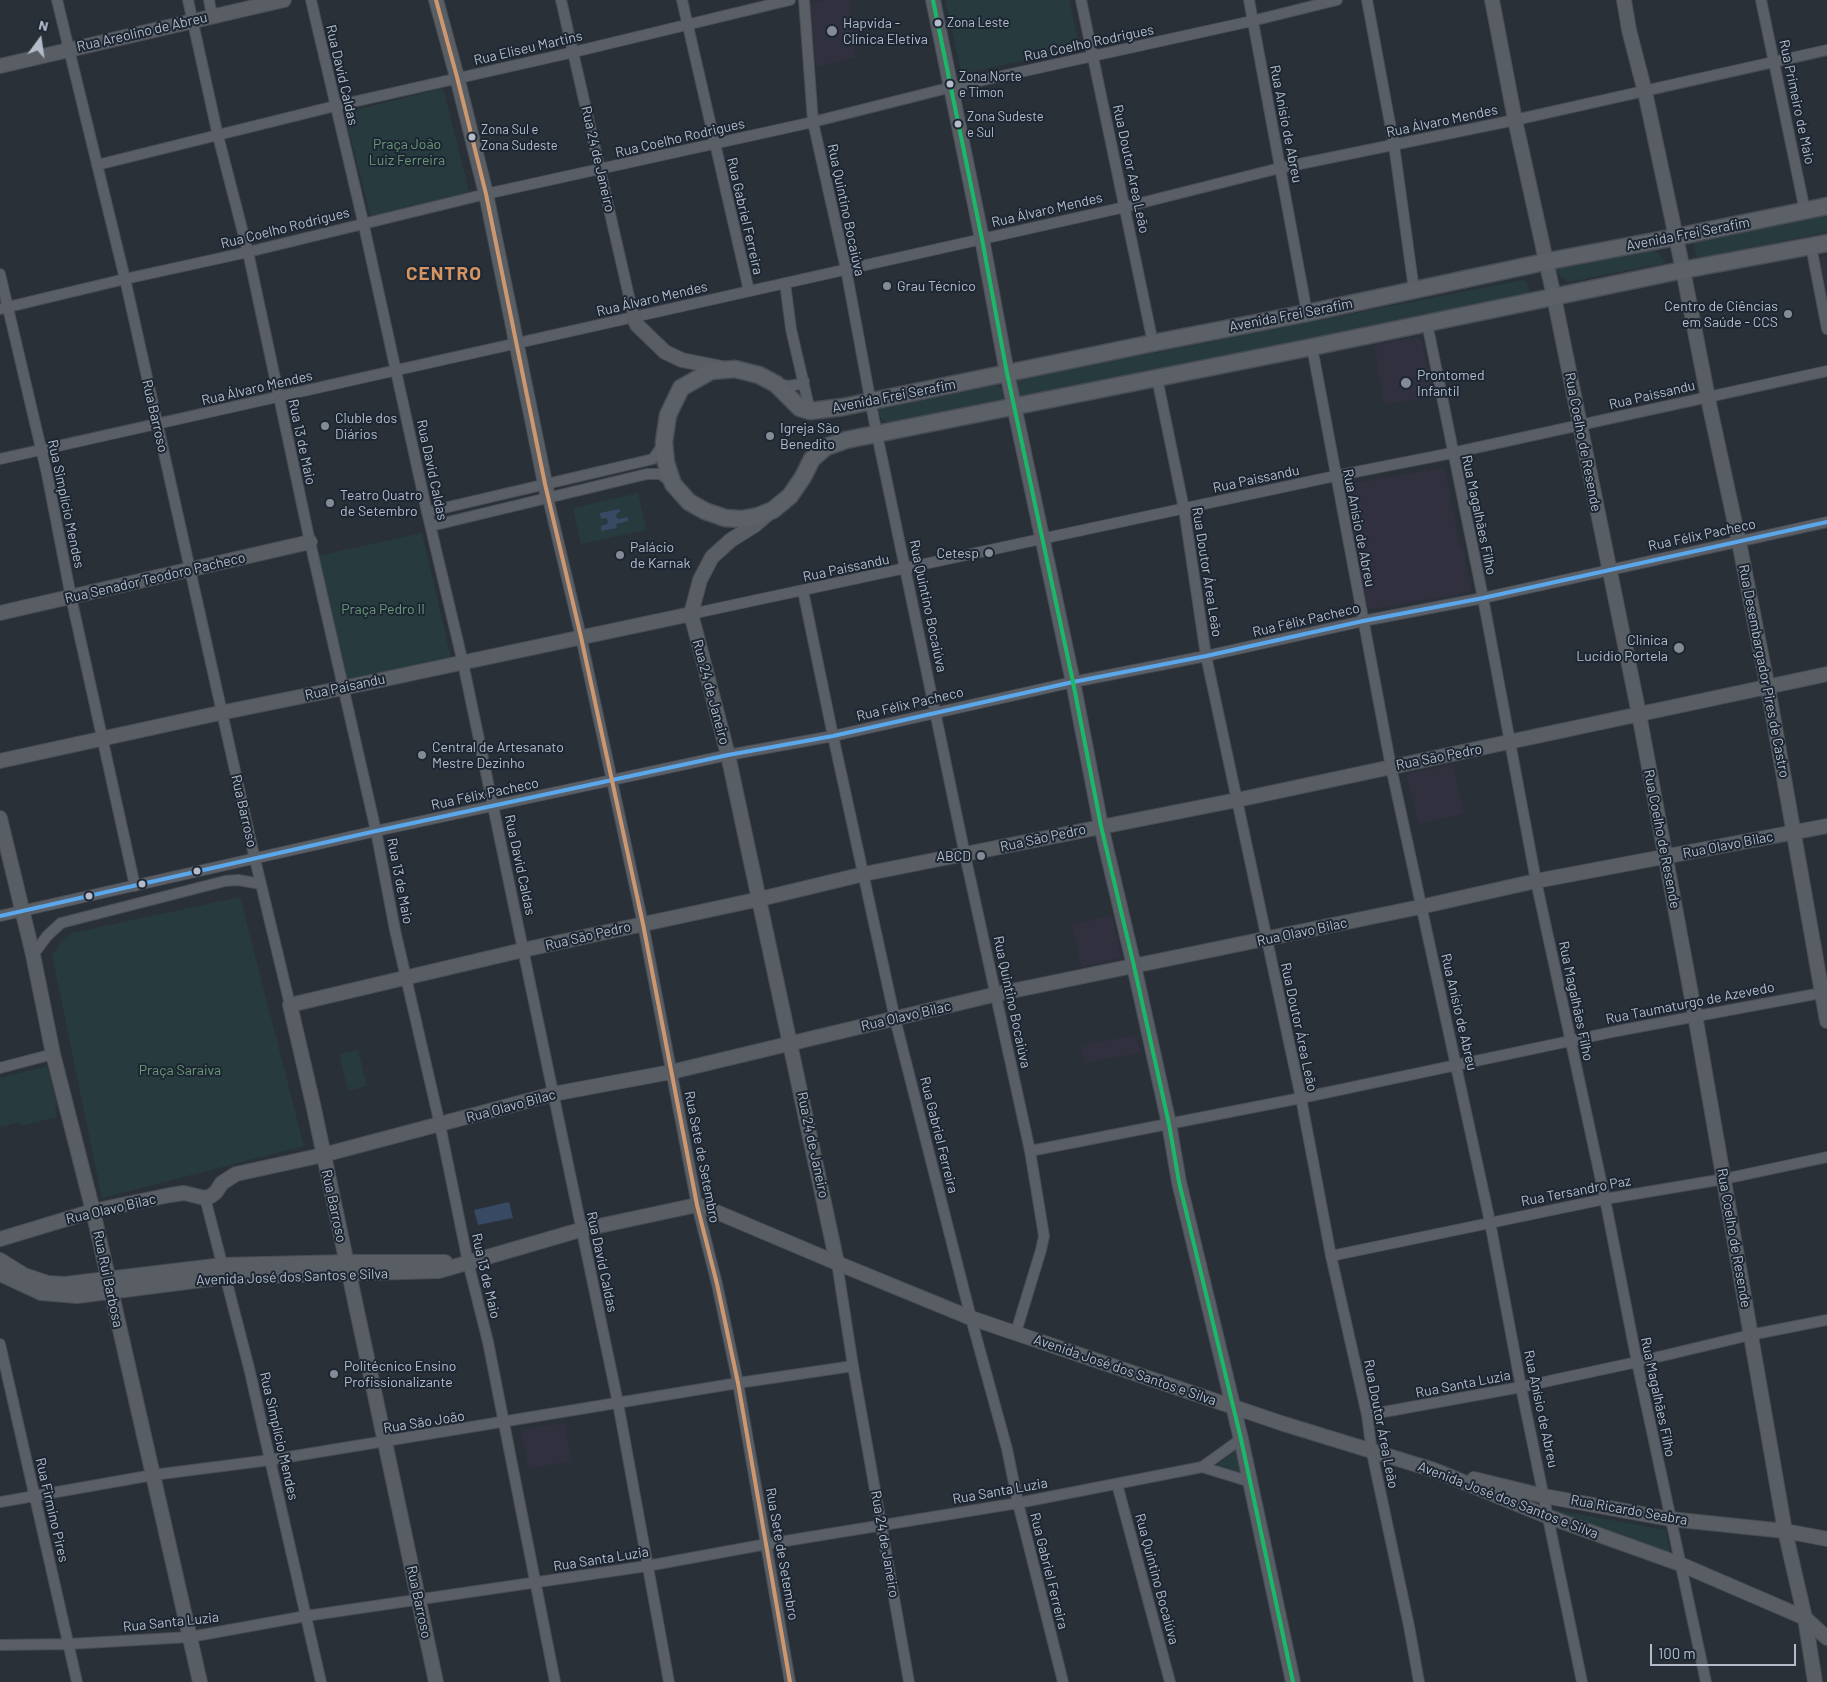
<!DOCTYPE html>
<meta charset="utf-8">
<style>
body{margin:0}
#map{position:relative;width:1827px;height:1682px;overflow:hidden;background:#2a3038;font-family:Barlow,sans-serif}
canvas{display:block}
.north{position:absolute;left:15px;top:15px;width:50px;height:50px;-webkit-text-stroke:4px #1d2633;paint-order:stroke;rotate:14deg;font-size:14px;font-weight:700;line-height:20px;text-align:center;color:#b4bcc9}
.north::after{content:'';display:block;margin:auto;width:18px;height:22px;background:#b4bcc9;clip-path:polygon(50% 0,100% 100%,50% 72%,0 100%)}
.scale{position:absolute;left:1650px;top:1644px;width:146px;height:22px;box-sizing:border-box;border:2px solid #b4bcc9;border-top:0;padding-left:6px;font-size:15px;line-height:18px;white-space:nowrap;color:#b4bcc9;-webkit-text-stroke:4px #1d2633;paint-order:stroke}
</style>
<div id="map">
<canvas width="1827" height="1682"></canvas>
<div class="north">N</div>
<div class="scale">100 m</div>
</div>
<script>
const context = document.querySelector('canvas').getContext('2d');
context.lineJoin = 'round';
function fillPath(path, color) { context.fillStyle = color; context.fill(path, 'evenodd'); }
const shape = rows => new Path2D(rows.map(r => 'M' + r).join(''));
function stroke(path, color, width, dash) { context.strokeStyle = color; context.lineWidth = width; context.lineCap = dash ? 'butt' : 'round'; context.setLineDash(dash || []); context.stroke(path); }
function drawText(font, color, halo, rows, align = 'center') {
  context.font = font + ' Barlow,sans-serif'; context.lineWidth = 4; context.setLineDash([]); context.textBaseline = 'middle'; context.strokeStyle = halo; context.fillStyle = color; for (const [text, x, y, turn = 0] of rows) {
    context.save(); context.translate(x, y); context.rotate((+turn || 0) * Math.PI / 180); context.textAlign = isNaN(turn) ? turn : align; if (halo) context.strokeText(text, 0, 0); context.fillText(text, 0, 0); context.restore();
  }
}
fillPath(shape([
 [825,0,850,0,856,58,816,67,808,3],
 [1827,256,1827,296,1819,258],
 [1414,337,1420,338,1422,341,1433,396,1384,405,1374,345],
 [1441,468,1445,469,1460,546,1463,546,1471,592,1365,610,1343,485],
 [1453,764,1464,814,1418,824,1406,774],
 [1112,915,1121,958,1081,967,1072,924],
 [1136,1035,1140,1052,1085,1064,1080,1045],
 [565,1423,572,1462,528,1468,521,1429]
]), '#31303e');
fillPath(shape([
 [945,0,1069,0,1080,48,962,74],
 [443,88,469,192,371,217,344,113],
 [1827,214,1827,232,1697,259,1693,242],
 [1653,250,1659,253,1666,263,1568,282,1557,273,1556,269],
 [1523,280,1527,282,1530,294,1021,400,1018,397,1016,385,1016,380],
 [996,385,1001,388,1004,393,1005,400,891,425,882,419,878,411,879,409,889,407],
 [638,493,646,530,581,544,573,508],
 [422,533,452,662,344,685,313,557],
 [240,897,304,1146,102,1198,52,955,61,943,72,933],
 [358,1050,367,1086,348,1091,339,1054],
 [47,1066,57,1106,55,1107,57,1117,21,1126,20,1122,0,1127,0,1078],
 [1235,1451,1241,1476,1231,1481,1206,1473],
 [1555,1510,1666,1530,1671,1559,1555,1515]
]), '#273a3e');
fillPath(shape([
 [619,509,620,512,617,513,616,517,619,519,628,517,628,521,616,524,617,528,601,531,601,526,607,524,608,521,606,518,601,519,600,513],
 [509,1202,513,1218,478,1225,474,1210]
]), '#384963');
const street = shape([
 [57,0,125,279,253,851,290,1005],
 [188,0,218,136,248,252,310,542,376,831,395,930,440,1125,468,1262,488,1342,555,1682],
 [209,0,212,16],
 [311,0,364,226,427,512,463,663,618,1403,669,1682],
 [561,0,634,318],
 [682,0,749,291],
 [804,0,813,122,846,269,874,420,965,855,1030,1151,1044,1236,1041,1250,1016,1332],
 [1081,0,1153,343],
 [1249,0,1307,313],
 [1367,0,1394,145,1414,290],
 [1761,0,1805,211],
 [97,165,335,106,574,52,790,0],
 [1811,246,1827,329],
 [0,274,47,474,71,597,135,886],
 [785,283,791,329,810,411],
 [0,309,125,279,248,252,486,194,813,122,952,87,1252,21,1337,0],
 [1427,323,1483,598,1536,881,1605,1199,1637,1362,1706,1682],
 [1312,347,1391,767,1490,1222,1521,1387,1582,1682],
 [1157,378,1184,509,1206,656,1301,1098,1331,1256,1367,1415,1372,1453,1409,1626,1419,1682],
 [776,384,789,386,800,384,804,381],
 [0,459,1125,207,1280,168,1515,120,1827,50],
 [548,498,581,637,643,924,697,1205,717,1284,738,1383,790,1682],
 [427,512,653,459,664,443],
 [431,526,647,474,661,474,670,482],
 [803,591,833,736,895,1019,971,1318,1007,1449,1018,1503,1063,1682],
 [691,614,1335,476,1452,453,1827,371],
 [0,916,376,831,728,755,833,736,1073,682,1206,656,1363,621,1483,598,1827,522],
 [33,955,47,936,61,923,225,881,238,880,261,884],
 [0,1068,53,1054],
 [1030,1151,1301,1098,1617,1031,1827,992],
 [205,1198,249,1368,321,1682],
 [1331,1256,1605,1199,1724,1179,1827,1157],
 [837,1263,853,1366,909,1682],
 [0,1344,77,1682],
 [1367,1415,1521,1387,1637,1362,1750,1335,1827,1320],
 [1202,1467,1251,1482],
 [1117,1484,1170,1682],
 [0,1502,153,1475,270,1460,738,1383,853,1366],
 [0,1645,69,1644,190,1637,306,1616,647,1566,767,1544,1018,1503,1202,1467,1241,1439]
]);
const secondary = shape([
 [436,0,457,77,486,194,548,498],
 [933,0,982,239,1007,373,1073,682,1101,826,1134,966,1169,1124,1179,1182,1241,1439,1293,1682],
 [1492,0,1515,120,1554,297,1639,714,1695,1015,1785,1531,1805,1618,1815,1682],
 [1624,0,1629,30,1645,92,1683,270,1710,408,1739,542,1770,699,1827,1021],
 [0,66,284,0],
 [634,318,637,325,665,352,682,360,722,368],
 [769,513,755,525,731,540,712,557,700,580,691,614,728,755,837,1263],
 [0,613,310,542],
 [0,761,215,714,343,688,691,614],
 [0,818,33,955,53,1054,93,1211,200,1682],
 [0,1239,93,1211,170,1195,184,1193,205,1198,211,1196,216,1192,222,1183,236,1174,323,1155,553,1094,671,1072,997,994,1420,907,1536,881,1827,826],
 [0,1260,24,1275,48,1283,65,1284,223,1265,346,1262,445,1262],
 [0,1274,41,1293,77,1296,226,1277,439,1271,580,1230,697,1205,707,1208,837,1263,971,1318,1284,1424,1434,1470,1549,1517,1680,1564,1805,1618,1827,1638],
 [1474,1479,1544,1496,1670,1519,1785,1531,1827,1539],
 [436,1682,313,1104,290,1005,523,950,760,899,864,874,1237,800,1827,674]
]);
const primary = shape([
 [1827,206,1676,237,1554,260,1307,313,1153,343,843,407,810,411,800,408,776,384,759,375,735,369,711,371,681,388,668,415,664,442,666,463,673,484,689,502,705,511,725,518,742,519,758,516,773,510,790,496,803,477,812,459,826,447,846,440,1312,347,1683,270,1827,243]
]);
stroke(street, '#484c53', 12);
stroke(secondary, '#484c53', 16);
stroke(primary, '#484c55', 19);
stroke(street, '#5a5e66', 10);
stroke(secondary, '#595d64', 14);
stroke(primary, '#5c6168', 16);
stroke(shape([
 [0,916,376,831,728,755,833,736,1073,682,1206,656,1363,621,1483,598,1827,522]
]), '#5aa8eb', 4);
stroke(shape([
 [933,0,982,239,1007,373,1073,682,1101,826,1134,966,1169,1124,1179,1182,1241,1439,1293,1682]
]), '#1ab867', 4);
stroke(shape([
 [436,0,457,77,486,194,545,484,581,637,643,924,697,1205,717,1284,738,1383,790,1682]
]), '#cd976f', 4);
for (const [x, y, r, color] of [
 [938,23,4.5,"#b4bcc9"],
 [832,31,6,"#848b96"],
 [950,84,4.5,"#b4bcc9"],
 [958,124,4.5,"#b4bcc9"],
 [472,137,4.5,"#b4bcc9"],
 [887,286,5,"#848b96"],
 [1788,314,5,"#848b96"],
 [1406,383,6,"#848b96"],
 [325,426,5,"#848b96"],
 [770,436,5,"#848b96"],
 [330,503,5,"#848b96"],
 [989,553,5,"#848b96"],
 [620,555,5,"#848b96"],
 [1679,648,6,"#848b96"],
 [422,755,5,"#848b96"],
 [981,856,5,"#848b96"],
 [197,871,4.5,"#b4bcc9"],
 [142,884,4.5,"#b4bcc9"],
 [89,896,4.5,"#b4bcc9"],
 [334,1374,5,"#848b96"]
]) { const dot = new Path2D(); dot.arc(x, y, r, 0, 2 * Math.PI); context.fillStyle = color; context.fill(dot); stroke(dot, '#1d2633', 2); }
drawText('13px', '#b4bcc9', '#1d2633', [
 ["Zona Leste",947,23],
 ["Zona Norte",959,77],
 ["e Timon",959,93],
 ["Zona Sudeste",967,117],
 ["e Sul",967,133],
 ["Zona Sul e",481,130],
 ["Zona Sudeste",481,146]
], 'left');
drawText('14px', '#b4bcc9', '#1d2633', [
 ["Hapvida -",843,23],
 ["Clinica Eletiva",843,39],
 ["Grau Técnico",897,286],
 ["Centro de Ciências",1778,306,"right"],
 ["em Saúde - CCS",1778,322,"right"],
 ["Prontomed",1417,375],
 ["Infantil",1417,391],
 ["Cluble dos",335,418],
 ["Diários",335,434],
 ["Igreja São",780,428],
 ["Benedito",780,444],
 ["Teatro Quatro",340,495],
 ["de Setembro",340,511],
 ["Palácio",630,547],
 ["de Karnak",630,563],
 ["Cetesp",979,553,"right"],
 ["Clinica",1668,640,"right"],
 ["Lucidio Portela",1668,656,"right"],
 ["Central de Artesanato",432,747],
 ["Mestre Dezinho",432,763],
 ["ABCD",971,856,"right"],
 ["Politécnico Ensino",344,1366],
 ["Profissionalizante",344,1382]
], 'left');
drawText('14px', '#b4bcc9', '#1d2633', [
 ["Rua Areolino de Abreu",142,32,-13],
 ["Rua Coelho Rodrigues",1089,43,-12],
 ["Rua Eliseu Martins",528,48,-13],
 ["Rua David Caldas",342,75,77],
 ["Rua Primeiro de Maio",1797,102,78],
 ["Rua Álvaro Mendes",1442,121,-12],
 ["Rua Anísio de Abreu",1286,124,79],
 ["Rua Coelho Rodrigues",680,138,-13],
 ["Rua 24 de Janeiro",598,159,77],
 ["Rua Doutor Area Leão",1131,169,78],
 ["Rua Quintino Bocaiúva",846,210,78],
 ["Rua Álvaro Mendes",1047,210,-13],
 ["Rua Gabriel Ferreira",745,216,77],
 ["Rua Coelho Rodrigues",285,228,-14],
 ["Avenida Frei Serafim",1688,234,-11],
 ["Rua Álvaro Mendes",652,299,-13],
 ["Avenida Frei Serafim",1291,315,-11],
 ["Rua Álvaro Mendes",257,388,-13],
 ["Rua Paissandu",1652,395,-13],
 ["Avenida Frei Serafim",894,396,-11],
 ["Rua Barroso",155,416,77],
 ["Rua 13 de Maio",302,442,78],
 ["Rua Coelho de Resende",1583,442,79],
 ["Rua David Caldas",432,470,78],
 ["Rua Paissandu",1256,479,-12],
 ["Rua Simplício Mendes",66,504,78],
 ["Rua Magalhães Filho",1479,515,78],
 ["Rua Anísio de Abreu",1359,528,79],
 ["Rua Félix Pacheco",1702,535,-12],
 ["Rua Paissandu",846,568,-12],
 ["Rua Doutor Área Leão",1207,572,81],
 ["Rua Senador Teodoro Pacheco",155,578,-13],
 ["Rua Quintino Bocaiúva",928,606,78],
 ["Rua Félix Pacheco",1306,620,-13],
 ["Rua Desembargador Pires de Castro",1764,671,79],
 ["Rua Paisandu",345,687,-12],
 ["Rua 24 de Janeiro",711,692,75],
 ["Rua Félix Pacheco",910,704,-13],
 ["Rua São Pedro",1439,757,-11],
 ["Rua Félix Pacheco",485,794,-12],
 ["Rua Barroso",244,811,77],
 ["Rua São Pedro",1043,838,-12],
 ["Rua Coelho de Resende",1662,839,79],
 ["Rua Olavo Bilac",1728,845,-11],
 ["Rua David Caldas",520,865,78],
 ["Rua 13 de Maio",400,881,79],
 ["Rua Olavo Bilac",1302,932,-12],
 ["Rua São Pedro",588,936,-13],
 ["Rua Magalhães Filho",1576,1001,78],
 ["Rua Quintino Bocaiúva",1012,1002,78],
 ["Rua Taumaturgo de Azevedo",1690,1003,-11],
 ["Rua Anísio de Abreu",1459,1012,77],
 ["Rua Olavo Bilac",906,1016,-13],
 ["Rua Doutor Área Leão",1299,1027,78],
 ["Rua Olavo Bilac",511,1106,-15],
 ["Rua Gabriel Ferreira",939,1135,76],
 ["Rua 24 de Janeiro",813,1145,78],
 ["Rua Sete de Setembro",702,1157,79],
 ["Rua Tersandro Paz",1576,1191,-11],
 ["Rua Barroso",334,1206,78],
 ["Rua Olavo Bilac",111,1209,-13],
 ["Rua Coelho de Resende",1734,1238,80],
 ["Rua David Caldas",602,1262,78],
 ["Rua 13 de Maio",486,1276,77],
 ["Avenida José dos Santos e Silva",292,1277,-2],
 ["Rua Rui Barbosa",108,1279,78],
 ["Avenida José dos Santos e Silva",1125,1370,19],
 ["Rua Santa Luzia",1463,1384,-11],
 ["Rua Magalhães Filho",1658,1397,78],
 ["Rua Anísio de Abreu",1541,1409,78],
 ["Rua São João",424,1422,-9],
 ["Rua Doutor Área Leão",1381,1424,79],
 ["Rua Simplício Mendes",279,1436,77],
 ["Rua Santa Luzia",1000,1491,-10],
 ["Avenida José dos Santos e Silva",1508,1500,21],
 ["Rua Firmino Pires",52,1510,77],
 ["Rua Ricardo Seabra",1629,1510,10],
 ["Rua 24 de Janeiro",885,1544,80],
 ["Rua Sete de Setembro",782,1554,80],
 ["Rua Santa Luzia",601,1559,-9],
 ["Rua Gabriel Ferreira",1049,1571,76],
 ["Rua Quintino Bocaiúva",1157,1579,75],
 ["Rua Barroso",419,1602,78],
 ["Rua Santa Luzia",171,1622,-6]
]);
drawText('14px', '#6b9a76', '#1d2633', [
 ["Praça João",407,144],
 ["Luiz Ferreira",407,160],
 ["Praça Pedro II",383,609],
 ["Praça Saraiva",180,1070]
]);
context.letterSpacing = '1px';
drawText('bold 19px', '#d59563', '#1d2633', [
 ["CENTRO",444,274]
]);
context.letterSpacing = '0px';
</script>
